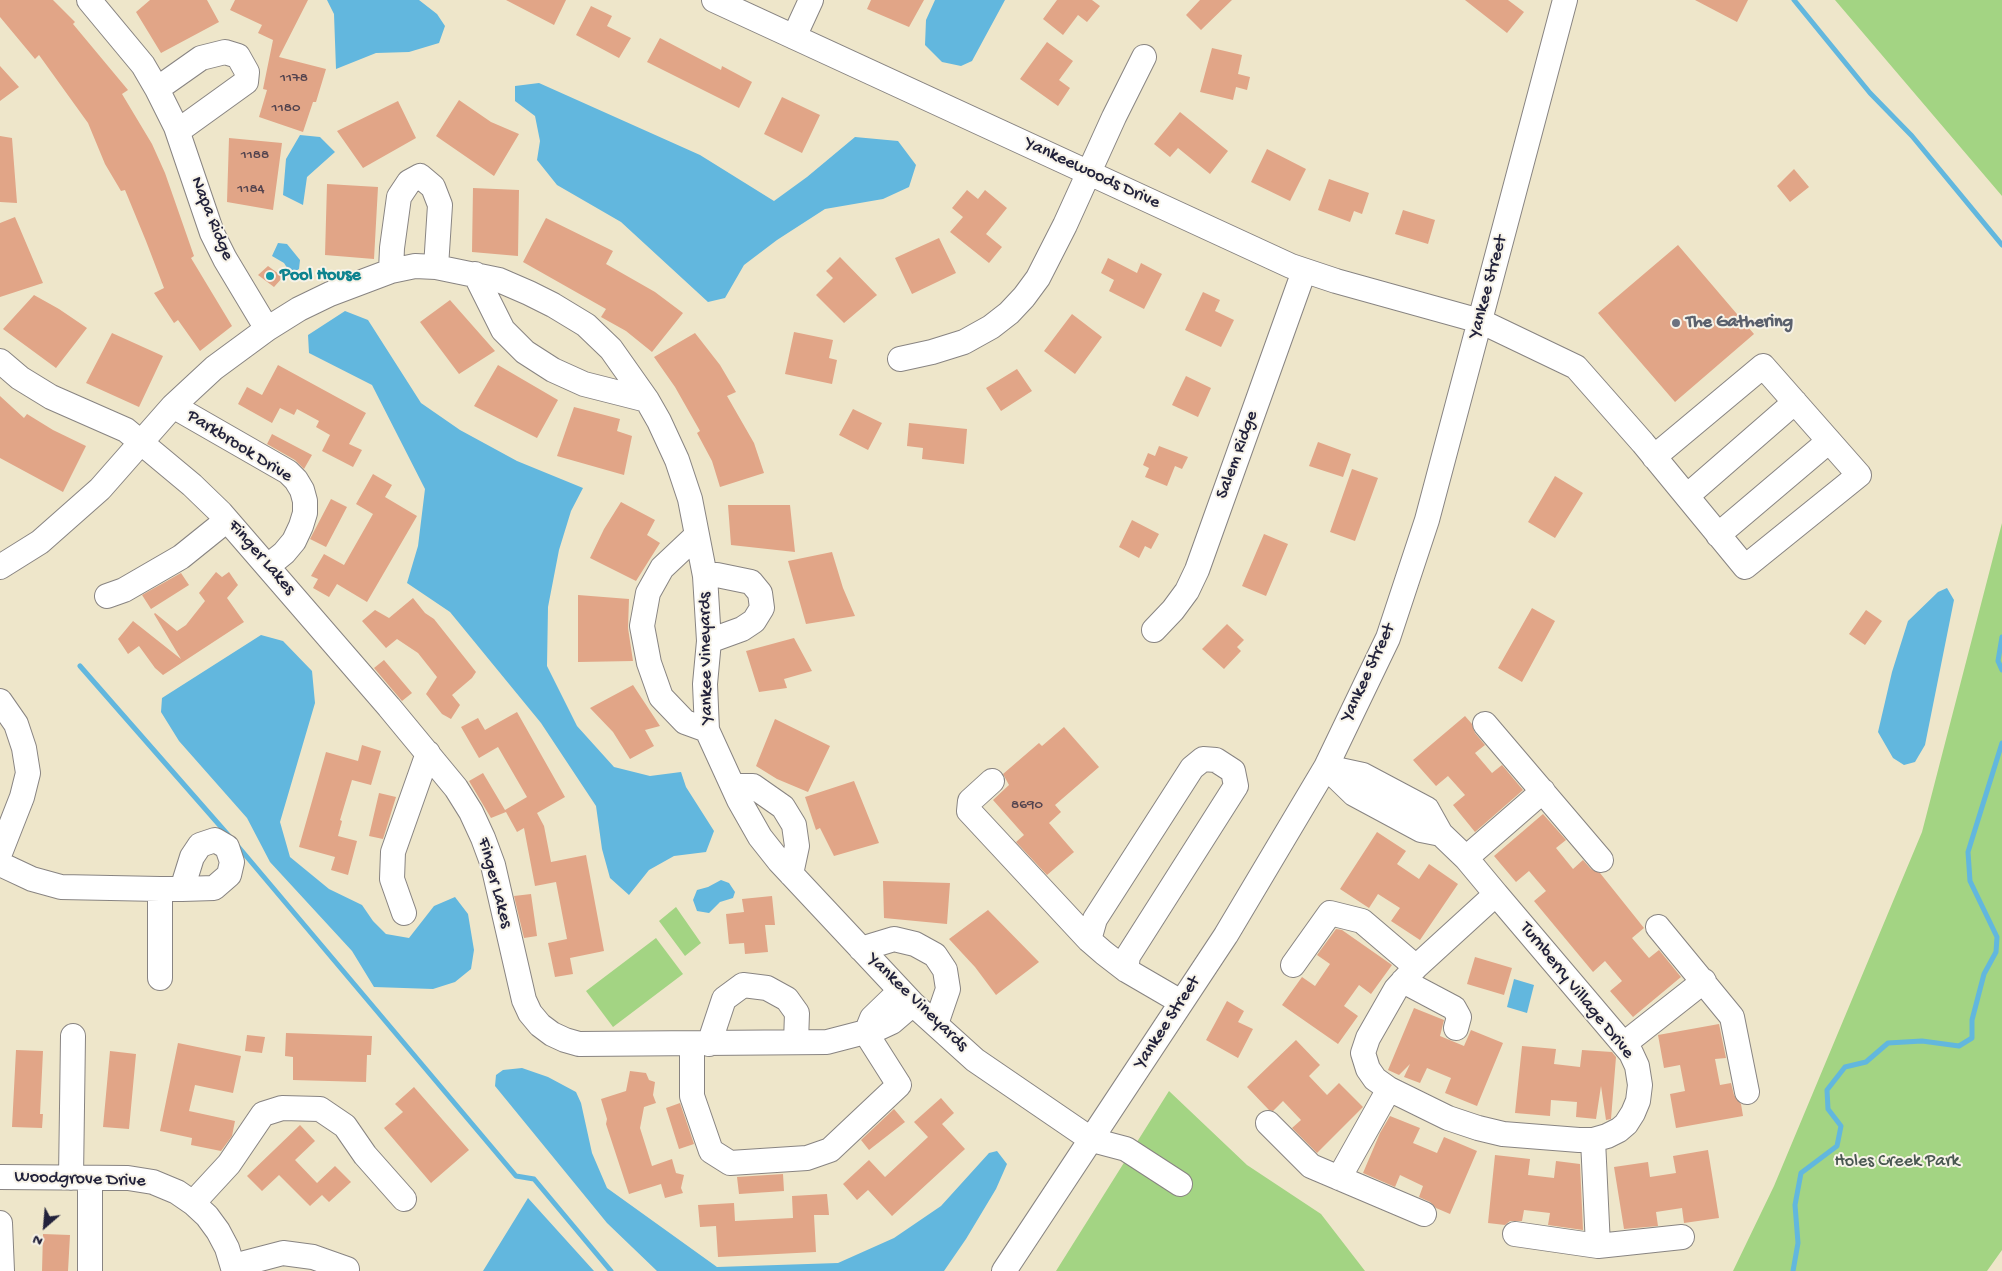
<!DOCTYPE html>
<style>
body{margin:0}
#map{position:relative;width:2002px;height:1271px;overflow:hidden;background:#eee6ca;font-family:"Gochi Hand",sans-serif}
canvas{display:block}
.north{position:absolute;left:20px;top:1201px;width:50px;height:50px;-webkit-text-stroke:4px #f7f3e8;paint-order:stroke;rotate:207deg;font-size:14px;font-weight:700;line-height:20px;text-align:center;color:#22223b}
.north::after{content:'';display:block;margin:auto;width:18px;height:22px;background:#22223b;clip-path:polygon(50% 0,100% 100%,50% 72%,0 100%)}
</style>
<div id="map">
<canvas width="2002" height="1271"></canvas>
<div class="north">N</div>
</div>
<script>
const context = document.querySelector('canvas').getContext('2d');
context.lineJoin = 'round';
function fillPath(path, color) { context.fillStyle = color; context.fill(path, 'evenodd'); }
const shape = rows => new Path2D(rows.map(r => 'M' + r).join(''));
function stroke(path, color, width, dash) { context.strokeStyle = color; context.lineWidth = width; context.lineCap = dash ? 'butt' : 'round'; context.setLineDash(dash || []); context.stroke(path); }
function drawText(font, color, halo, rows, align = 'center') {
  context.font = font + ' "Gochi Hand",sans-serif'; context.lineWidth = 4; context.setLineDash([]); context.textBaseline = 'middle'; context.strokeStyle = halo; context.fillStyle = color; for (const [text, x, y, turn = 0] of rows) {
    context.save(); context.translate(x, y); context.rotate((+turn || 0) * Math.PI / 180); context.textAlign = isNaN(turn) ? turn : align; if (halo) context.strokeText(text, 0, 0); context.fillText(text, 0, 0); context.restore();
  }
}
fillPath(shape([
 [1835,0,2002,0,2002,196],
 [2002,523,2002,1250,1987,1271,1733,1271,1774,1186,1922,832],
 [676,907,701,943,685,956,659,921],
 [656,938,683,974,613,1027,586,991],
 [1169,1091,1247,1165,1321,1214,1365,1271,1056,1271]
]), '#a3d483');
fillPath(shape([
 [327,0,419,0,437,14,445,26,439,43,409,52,376,53,336,69,334,14],
 [935,0,1005,0,972,61,961,66,942,62,925,45,926,20],
 [539,83,700,155,774,201,807,177,855,137,898,141,916,165,909,187,883,199,825,209,777,240,744,265,725,298,708,302,621,222,557,185,537,160,540,141,535,116,515,101,515,86],
 [300,135,320,137,335,152,307,177,303,205,283,195,286,159],
 [278,243,287,244,300,260,299,269,291,274,284,263,272,256],
 [345,311,368,320,421,403,460,430,517,461,583,488,571,511,559,550,548,607,547,666,577,726,614,767,650,776,681,772,686,787,714,831,706,852,674,856,649,870,629,895,610,878,602,849,596,806,541,723,450,612,407,583,418,546,425,489,372,385,309,353,308,335],
 [1947,588,1954,600,1925,745,1915,762,1904,765,1893,758,1878,732,1892,672,1908,621,1938,592],
 [261,635,283,641,312,671,315,703,280,822,290,857,329,889,362,905,373,921,386,934,409,938,434,906,455,897,468,914,474,950,471,969,455,982,433,989,374,987,352,951,270,862,247,818,179,741,161,712,162,698],
 [721,880,729,883,735,892,733,898,720,902,709,913,697,911,693,900,697,890,708,887],
 [1514,979,1534,985,1527,1013,1507,1007],
 [522,1068,548,1077,576,1092,581,1103,592,1153,607,1188,717,1267,838,1263,894,1238,941,1206,989,1153,997,1151,1007,1164,996,1189,966,1239,944,1271,657,1271,607,1223,495,1086,496,1075,503,1070],
 [528,1198,594,1271,483,1271]
]), '#62b7de');
stroke(shape([
 [1794,0,1870,93,1912,136,2002,245],
 [2002,637,1998,661,2002,670],
 [80,666,229,836],
 [236,844,516,1176,534,1179,611,1271],
 [1793,1271,1798,1243,1795,1205,1801,1173,1837,1146,1841,1126,1828,1109,1827,1090,1845,1067,1866,1062,1888,1043,1922,1041,1959,1046,1972,1038,1972,1020,1984,974,1996,952,1997,937,1970,881,1968,852,2002,743]
]), '#62b7de', 5);
fillPath(shape([
 [0,0,53,0,75,22,73,24,128,90,122,94,152,144,165,173,194,256,191,258,232,326,200,351,178,320,174,323,154,293,164,288,146,241,125,190,121,191,105,164,88,123,39,55,35,59,0,17],
 [150,0,207,0,219,22,161,53,136,12],
 [235,0,308,0,279,57,326,69,316,102,313,102,303,132,259,117,267,90,263,89,273,40,258,33,262,25,230,10],
 [506,0,566,0,554,25],
 [871,0,924,0,909,27,867,9],
 [1057,0,1092,0,1100,6,1087,22,1078,15,1063,35,1043,19],
 [1200,0,1232,0,1201,30,1186,15],
 [1465,0,1508,0,1524,12,1507,33],
 [1695,0,1748,0,1737,22],
 [591,6,612,16,607,26,631,38,619,58,576,35],
 [660,38,721,70,722,66,752,82,739,108,647,62],
 [1047,42,1073,61,1059,80,1070,88,1058,106,1020,79],
 [1212,48,1242,55,1238,74,1250,77,1247,90,1236,87,1233,100,1200,92],
 [0,66,19,87,0,101],
 [782,97,820,115,802,153,764,134],
 [459,100,491,122,519,134,494,176,436,136],
 [398,101,416,138,363,168,337,131],
 [1180,112,1228,151,1210,174,1178,148,1170,157,1154,144],
 [0,136,12,138,17,203,0,202],
 [229,138,282,143,273,210,227,202],
 [1267,149,1306,169,1290,201,1251,182],
 [1794,169,1809,187,1790,202,1777,186],
 [1329,179,1369,193,1362,214,1354,211,1350,222,1318,210],
 [327,184,378,187,374,259,325,255],
 [473,188,519,190,518,256,472,252],
 [967,190,978,199,985,190,1007,208,986,234,1002,247,989,263,950,232,963,217,952,208],
 [1403,210,1435,220,1428,244,1395,234],
 [15,217,43,283,0,297,0,223],
 [546,218,613,251,606,264,655,292,683,313,652,352,626,331,601,317,606,309,523,262],
 [939,238,956,273,912,294,895,258],
 [1678,245,1754,334,1675,402,1598,313],
 [840,257,877,295,844,323,816,295,833,278,826,271],
 [1108,258,1137,273,1141,263,1162,274,1144,309,1109,291,1114,280,1101,273],
 [268,266,283,277,274,287,258,275],
 [1203,292,1220,300,1215,311,1234,320,1221,347,1185,330],
 [34,295,59,309,87,328,56,368,3,329],
 [450,300,495,351,459,374,420,322],
 [1072,314,1102,337,1075,374,1044,351],
 [794,332,833,340,829,358,837,360,832,384,785,374],
 [112,333,163,356,139,407,86,383],
 [695,333,720,365,736,392,727,396,754,443,764,473,720,487,712,461,697,433,700,431,675,387,654,357],
 [278,365,366,413,349,444,362,450,353,467,322,451,330,435,316,427,319,421,297,409,294,415,280,408,272,423,238,404,247,387,262,395],
 [498,365,558,400,537,438,474,406],
 [1017,369,1032,391,1001,411,986,388],
 [1186,376,1211,388,1198,417,1172,405],
 [0,396,24,418,27,414,53,430,86,446,63,492,0,458],
 [574,407,620,419,617,431,632,436,624,475,557,456],
 [853,409,882,423,868,450,839,435],
 [909,423,967,429,964,464,922,459,923,448,907,446],
 [272,434,312,455,304,469,295,460,267,444],
 [1318,442,1351,454,1343,477,1309,466],
 [1159,446,1188,457,1182,469,1175,466,1167,486,1145,477,1149,468,1143,465,1148,453,1155,456],
 [1352,469,1378,478,1355,541,1330,532],
 [373,474,392,485,385,497,417,516,367,602,337,584,329,597,313,588,318,579,311,576,324,554,344,565,373,514,356,504],
 [1555,476,1583,493,1555,538,1528,522],
 [331,499,347,507,326,547,310,539],
 [621,502,655,520,647,535,660,543,636,581,590,558,604,529],
 [728,505,790,505,795,552,731,545],
 [1132,520,1159,534,1151,549,1145,546,1139,558,1119,547],
 [1264,534,1288,544,1266,596,1242,586],
 [832,552,843,588,855,616,806,624,788,561],
 [216,572,222,577,229,572,238,585,227,598,244,622,163,675,155,668,139,646,128,654,118,639,133,621,181,659,154,614,155,613,177,631,186,625,205,601,199,593],
 [181,573,189,585,151,609,142,595],
 [578,595,629,599,628,628,633,661,578,662],
 [413,598,425,613,434,619,476,672,472,678,452,695,460,705,451,719,442,714,426,694,437,677,418,653,397,639,386,648,362,621,375,610,389,618],
 [1532,608,1555,621,1522,682,1498,668],
 [1866,610,1882,621,1865,645,1849,634],
 [1227,624,1244,640,1237,647,1241,651,1224,669,1202,649],
 [794,638,812,671,784,679,787,688,759,692,746,651],
 [384,660,412,693,402,701,374,668],
 [633,685,660,726,645,730,654,746,630,759,613,732,590,708],
 [517,712,565,797,537,813,544,826,551,862,586,855,604,951,570,958,573,974,555,977,548,943,567,939,556,882,535,886,524,828,517,832,506,812,491,818,469,781,483,773,505,810,527,797,498,747,479,758,461,727,478,718,485,730],
 [1465,716,1472,724,1475,733,1485,745,1475,753,1492,773,1502,765,1523,790,1475,832,1453,805,1465,795,1448,776,1436,786,1413,760],
 [775,719,830,746,808,792,777,779,756,766],
 [1064,727,1099,767,1055,805,1061,812,1049,823,1074,852,1047,875,1016,842,1024,835,993,800,1009,785,1003,774,1039,743,1042,746],
 [362,745,381,751,371,785,352,780,340,820,342,821,338,836,357,841,348,875,331,870,335,857,299,847,326,752,358,761],
 [854,781,879,843,834,856,820,828,816,830,805,797],
 [379,793,396,797,383,839,369,836],
 [1543,814,1566,840,1556,848,1573,869,1583,860,1591,869,1600,873,1644,928,1632,938,1649,958,1659,950,1681,977,1633,1017,1610,991,1622,981,1605,961,1593,972,1534,901,1546,891,1529,871,1516,882,1494,856],
 [1377,832,1406,851,1397,864,1419,879,1429,864,1458,884,1420,940,1391,921,1400,908,1378,894,1369,908,1340,889],
 [883,881,950,883,947,924,884,918],
 [531,894,537,936,524,938,514,896],
 [772,896,775,925,765,925,768,952,745,954,744,943,729,944,726,914,744,912,742,899],
 [988,910,1039,962,996,995,975,967,949,939],
 [1336,929,1342,930,1392,965,1371,994,1359,985,1344,1006,1358,1016,1338,1044,1282,1005,1302,977,1315,986,1330,964,1317,955],
 [1475,957,1512,968,1504,995,1467,984],
 [1227,1001,1244,1011,1238,1022,1253,1029,1238,1058,1206,1040],
 [1414,1008,1444,1020,1440,1036,1464,1046,1471,1030,1503,1043,1477,1106,1445,1093,1451,1078,1427,1068,1420,1083,1404,1077,1410,1064,1399,1075,1388,1070],
 [1719,1024,1726,1058,1715,1059,1720,1085,1731,1083,1734,1095,1741,1104,1743,1116,1676,1128,1670,1094,1685,1091,1680,1065,1664,1068,1658,1035],
 [286,1033,372,1036,371,1055,367,1055,366,1082,293,1080,293,1057,285,1056],
 [247,1035,265,1037,262,1053,245,1051],
 [1296,1040,1320,1065,1309,1076,1327,1095,1339,1083,1363,1107,1317,1153,1292,1128,1301,1120,1283,1101,1273,1111,1269,1110,1247,1087],
 [178,1043,241,1056,233,1093,195,1085,189,1111,235,1121,232,1136,221,1151,191,1145,192,1138,160,1131],
 [1522,1046,1556,1049,1554,1064,1580,1067,1582,1050,1612,1052,1616,1057,1611,1119,1606,1120,1601,1086,1596,1119,1576,1117,1577,1102,1551,1100,1550,1116,1515,1113],
 [16,1050,43,1051,40,1114,43,1114,42,1128,12,1127],
 [110,1051,136,1054,129,1129,103,1127],
 [630,1071,646,1073,649,1080,655,1082,653,1095,656,1103,644,1107,640,1128,652,1166,672,1159,676,1173,684,1175,681,1188,683,1193,665,1198,661,1184,629,1194,606,1124,607,1119,601,1099,626,1091],
 [414,1087,469,1150,431,1183,384,1128,403,1112,395,1104],
 [941,1098,954,1113,942,1124,965,1149,892,1216,868,1190,857,1200,843,1184,869,1160,885,1177,928,1137,914,1122],
 [680,1103,694,1144,679,1149,666,1108],
 [894,1109,905,1122,869,1150,861,1140],
 [1390,1116,1420,1128,1413,1143,1437,1153,1444,1137,1477,1151,1450,1214,1436,1208,1430,1202,1419,1197,1423,1186,1400,1175,1395,1187,1363,1173,1380,1133],
 [300,1125,315,1141,295,1160,317,1183,335,1166,351,1182,329,1202,322,1195,310,1206,279,1175,262,1191,247,1176],
 [1708,1150,1719,1218,1684,1223,1682,1208,1656,1212,1658,1226,1624,1229,1614,1167,1648,1162,1650,1177,1676,1173,1673,1156],
 [1495,1155,1530,1159,1528,1175,1554,1178,1556,1161,1580,1164,1583,1230,1548,1225,1550,1213,1524,1210,1522,1221,1510,1221,1505,1225,1488,1223],
 [783,1174,784,1191,739,1194,737,1177],
 [827,1194,829,1215,814,1215,816,1252,718,1257,716,1226,700,1227,698,1205,734,1203,735,1221,793,1218,792,1196],
 [43,1234,70,1235,68,1271,42,1271]
]), '#e1a587');
const minor = shape([
 [89,0,143,65,157,89,176,127,212,233,225,259,267,329],
 [714,0,1291,266,1336,281,1480,321,1576,367,1643,443,1745,567,1859,475,1763,366,1654,457],
 [794,37,811,0],
 [157,89,201,58,225,52,238,56,247,72,246,82,178,131],
 [391,271,392,248,399,197,409,182,420,176,433,187,440,205,436,267],
 [475,274,503,330,525,352,553,370,584,384,647,400],
 [900,359,932,352,964,342,991,327,1009,313,1024,297,1038,278,1065,225,1114,117,1144,57],
 [0,361,20,378,51,397,126,430,192,485,221,513,389,707,456,788,471,812,483,838,493,865,524,1000,530,1013,540,1025,552,1034,565,1040,579,1044,827,1042,877,1029,892,1022,913,1004],
 [173,406,288,472,296,480,302,490,305,501,305,513,301,526,294,541,284,553,268,566],
 [1687,496,1795,402],
 [1718,535,1829,441],
 [696,536,662,568,648,593,642,626,649,663,661,697,685,722,707,730],
 [0,567,40,542,100,489,173,406,214,368,267,329,299,309,330,294,391,271,415,266,436,267,499,280,529,293,553,305,586,325,611,349,647,400,659,421,677,460,690,499,705,576,709,641,705,684,707,730,739,800,760,837,779,861,913,1004,975,1060,1092,1140,1126,1149,1180,1184],
 [705,576,717,575,751,582,760,593,762,608,754,621,742,629,709,641],
 [107,596,124,590,181,557,227,520],
 [1154,630,1173,610,1187,591,1197,570,1304,271],
 [0,701,16,724,24,748,28,773,22,797,0,853],
 [1485,724,1601,860],
 [1326,767,1363,775,1427,809,1441,834,1466,858,1496,894],
 [1326,767,1354,794,1421,830,1441,834],
 [992,781,970,801,969,811,1089,940,1104,953,1126,970,1181,1002],
 [733,786,753,786,783,807,794,825,797,846,791,874],
 [1466,858,1543,791],
 [0,864,32,879,61,887,160,889,182,889,214,888,229,875,232,862,227,847,215,840,200,845,192,857,182,889],
 [160,889,160,978],
 [1496,894,1631,1053,1637,1066,1640,1085,1638,1101,1633,1113,1626,1124,1619,1130,1607,1136,1593,1140,1579,1140,1503,1134,1478,1128,1448,1118,1389,1089,1375,1079,1368,1069,1363,1053,1368,1038,1396,989,1416,967,1496,894],
 [404,913,392,879,393,852,428,753],
 [1658,927,1732,1017,1747,1092],
 [1089,940,1095,919,1192,768,1203,759,1216,760,1233,771,1236,786,1128,956,1126,970],
 [861,949,894,939,915,944,935,955,945,970,948,989,936,1024],
 [1293,965,1330,913,1362,921,1416,967],
 [1403,981,1454,1008,1459,1017,1456,1028],
 [866,1033,872,1018,900,991],
 [692,1044,692,1096,711,1151,730,1163,807,1158,830,1150,899,1085,866,1033],
 [709,1044,724,999,743,985,767,988,787,999,797,1013,796,1042],
 [1624,1044,1704,981],
 [1268,1123,1311,1166,1424,1214],
 [1593,1140,1598,1246,1682,1237],
 [0,1177,128,1178,153,1182,177,1192,193,1203,207,1216,218,1231,227,1248,234,1271],
 [71,1178,73,1036],
 [1339,1178,1389,1089],
 [193,1203,229,1164,263,1114,282,1108,320,1109,345,1126,365,1155,404,1199],
 [0,1223,2,1271],
 [1515,1234,1598,1246],
 [233,1266,283,1253,313,1257,347,1269],
 [90,1271,90,1178],
 [1004,1271,1226,935,1326,767,1388,638,1427,520,1565,0]
]);
stroke(minor, '#888482', 26);
stroke(minor, '#fff', 24);
for (const [x, y, r, color] of [
 [270,276,5,"#0f9aa8"],
 [1676,323,5,"#6b7280"]
]) { const dot = new Path2D(); dot.arc(x, y, r, 0, 2 * Math.PI); context.fillStyle = color; context.fill(dot); stroke(dot, '#f7f3e8', 2); }
drawText('15px', '#52434e', null, [
 ["1178",294,79],
 ["1180",286,109],
 ["1188",255,156],
 ["1184",251,190],
 ["8690",1027,806]
]);
drawText('18px', '#22223b', '#f7f3e8', [
 ["Yankeewoods Drive",1092,174,25],
 ["Napa Ridge",211,219,68],
 ["Yankee Street",1489,287,-75],
 ["Parkbrook Drive",239,447,32],
 ["Salem Ridge",1238,455,-70],
 ["Finger Lakes",261,558,49],
 ["Yankee Vineyards",707,658,-91],
 ["Yankee Street",1369,673,-65],
 ["Finger Lakes",494,883,75],
 ["Turnberry Village Drive",1576,991,51],
 ["Yankee Vineyards",917,1003,44],
 ["Yankee Street",1168,1023,-57],
 ["Woodgrove Drive",80,1180,2]
]);
drawText('bold 18px', '#0d838f', '#f7f3e8', [
 ["Pool House",280,276]
], 'left');
drawText('bold 18px', '#5b616d', '#f7f3e8', [
 ["The Gathering",1686,323]
], 'left');
drawText('18px', '#495751', '#f7f3e8', [
 ["Holes Creek Park",1897,1162]
]);
</script>
